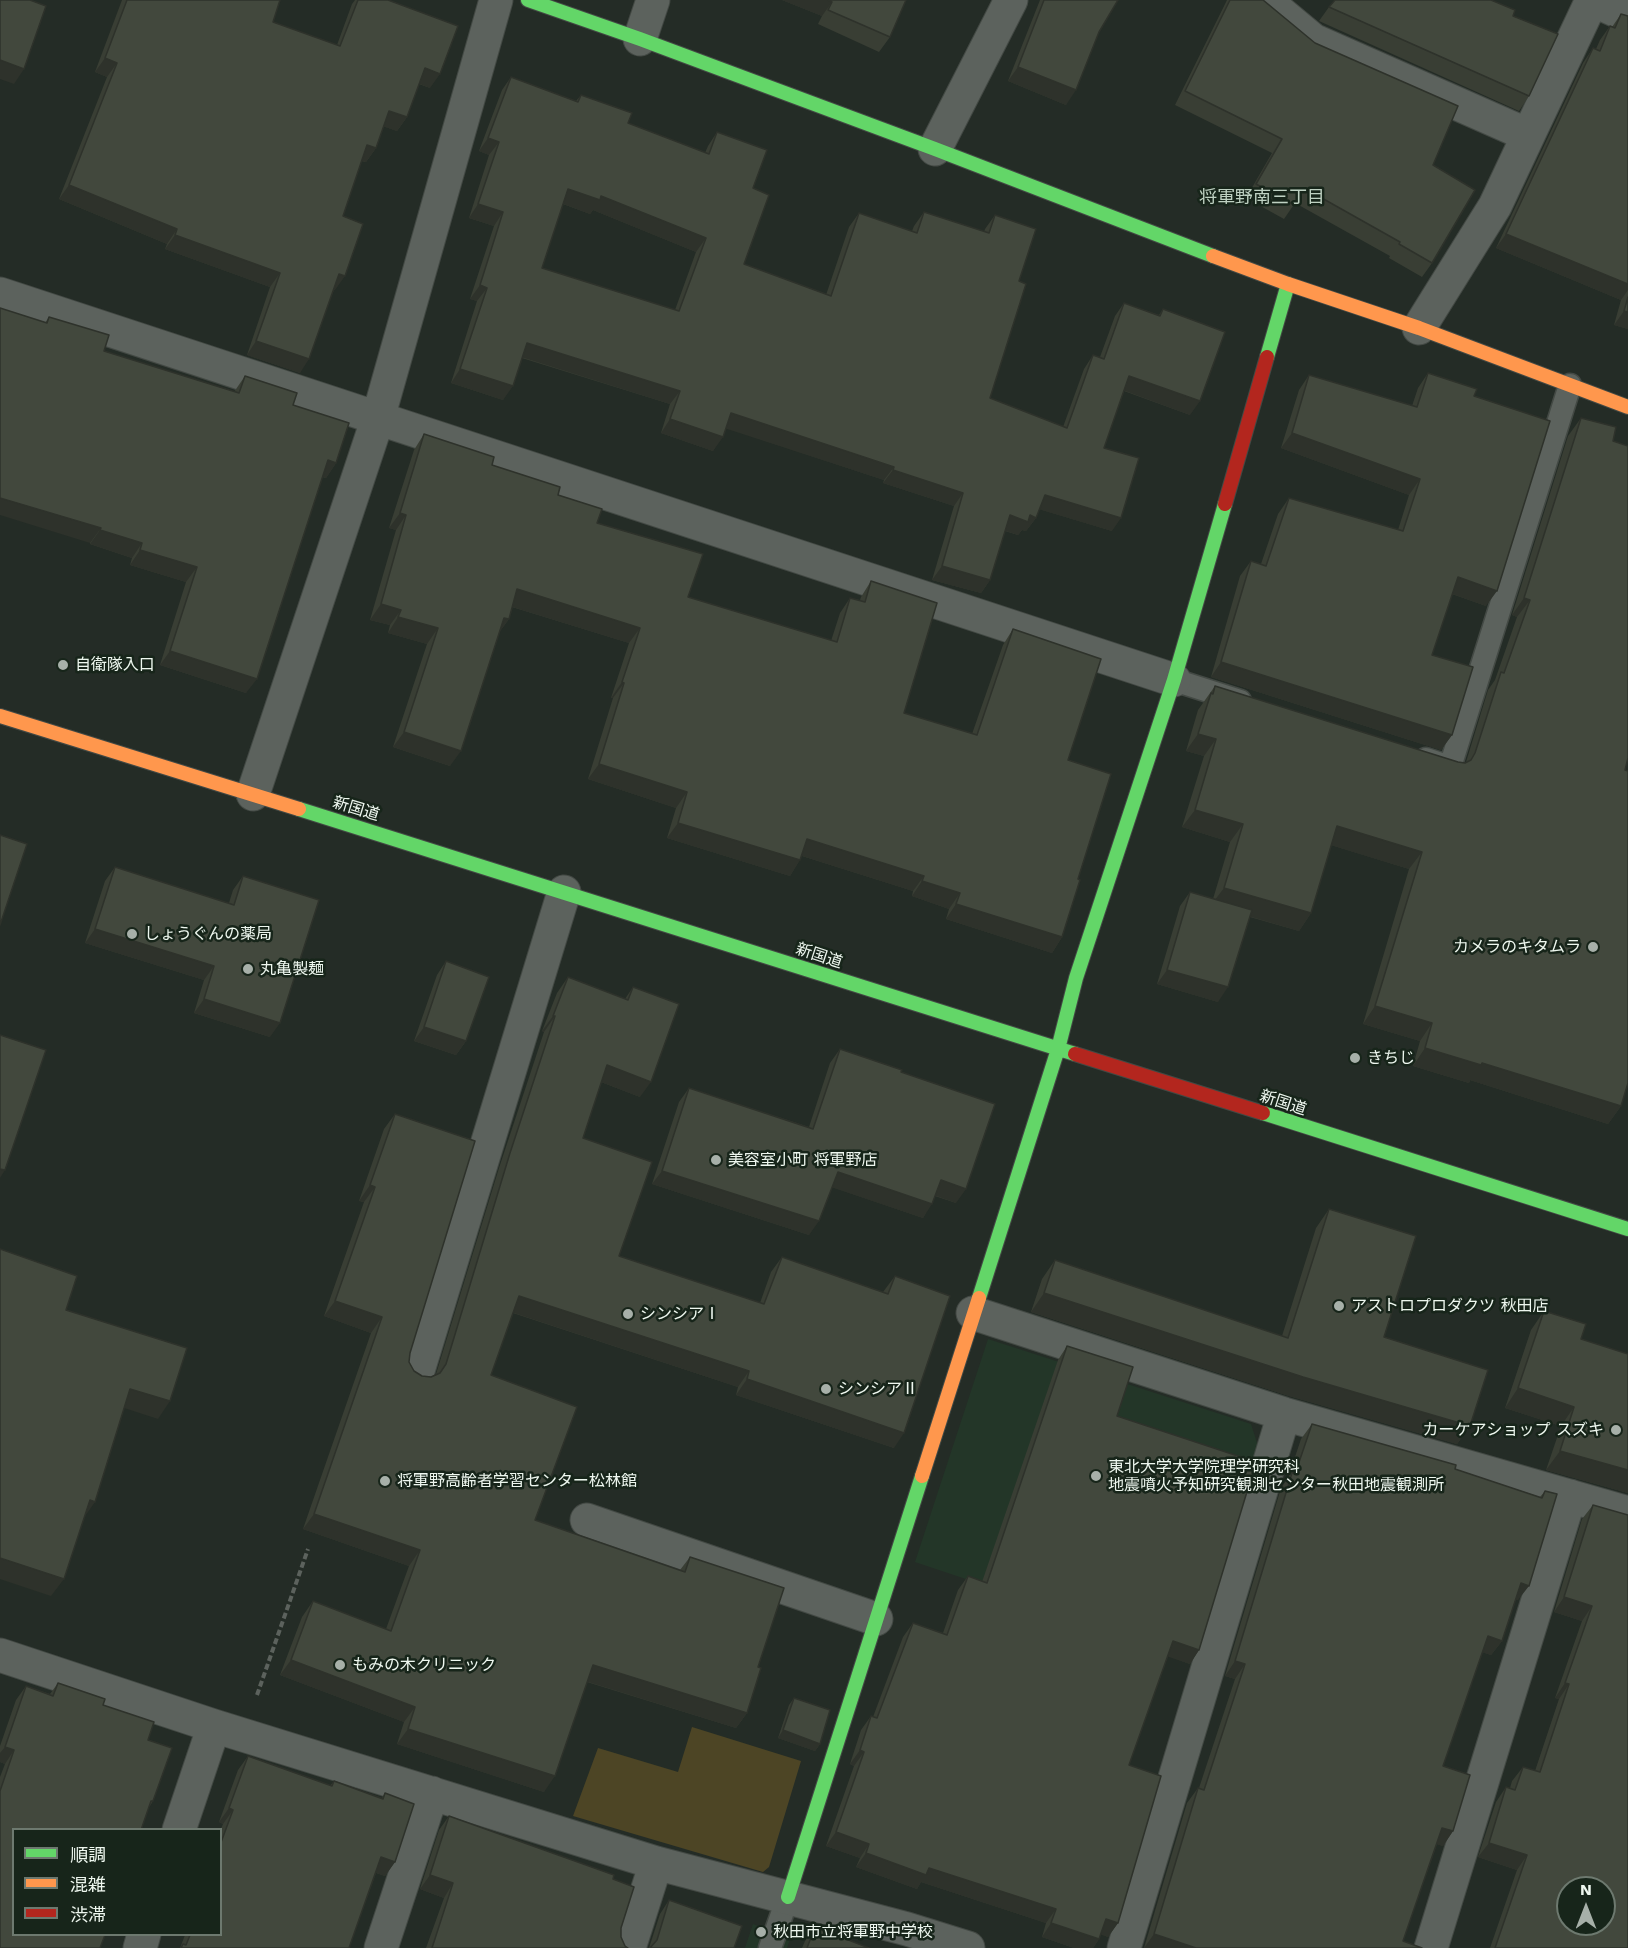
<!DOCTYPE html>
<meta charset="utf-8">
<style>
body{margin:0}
#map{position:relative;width:1628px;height:1948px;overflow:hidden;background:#242c26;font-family:"Work Sans","Noto Sans JP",sans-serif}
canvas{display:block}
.legend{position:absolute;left:12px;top:1828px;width:210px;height:108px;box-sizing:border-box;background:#17251a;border:2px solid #6d796f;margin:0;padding:8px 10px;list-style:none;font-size:18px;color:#eef7ef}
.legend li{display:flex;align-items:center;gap:12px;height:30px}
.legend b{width:30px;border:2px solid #6d796f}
.north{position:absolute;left:1556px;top:1876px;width:60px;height:60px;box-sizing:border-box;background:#17251a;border:2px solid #6d796f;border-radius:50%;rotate:0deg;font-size:16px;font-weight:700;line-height:24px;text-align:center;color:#eef7ef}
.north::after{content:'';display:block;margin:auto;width:21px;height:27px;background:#a7b0a9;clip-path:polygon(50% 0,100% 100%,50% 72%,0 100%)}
</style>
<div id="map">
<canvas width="1628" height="1948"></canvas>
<ul class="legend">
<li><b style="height:8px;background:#63d668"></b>順調</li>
<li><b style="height:8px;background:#ff974d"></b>混雑</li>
<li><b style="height:8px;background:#b3261e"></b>渋滞</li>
</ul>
<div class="north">N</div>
</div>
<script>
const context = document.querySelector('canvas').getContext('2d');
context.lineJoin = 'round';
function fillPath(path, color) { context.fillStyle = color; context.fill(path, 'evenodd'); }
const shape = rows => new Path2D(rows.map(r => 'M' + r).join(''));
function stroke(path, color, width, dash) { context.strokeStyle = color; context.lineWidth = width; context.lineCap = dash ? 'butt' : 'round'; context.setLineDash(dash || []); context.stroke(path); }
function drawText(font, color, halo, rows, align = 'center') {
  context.font = font + ' "Work Sans","Noto Sans JP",sans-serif'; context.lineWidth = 5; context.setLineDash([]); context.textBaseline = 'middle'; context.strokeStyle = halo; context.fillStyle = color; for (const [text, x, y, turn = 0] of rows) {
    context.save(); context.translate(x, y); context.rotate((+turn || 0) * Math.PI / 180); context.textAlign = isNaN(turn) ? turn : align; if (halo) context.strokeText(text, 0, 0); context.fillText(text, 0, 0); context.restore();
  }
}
fillPath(shape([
 [988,1339,1251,1424,1258,1446,1224,1549,1059,1610,915,1562],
 [753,1924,790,1939,787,1948,745,1948]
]), '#233628');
fillPath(shape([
 [692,1727,801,1761,769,1867,763,1872,573,1816,598,1748,678,1772]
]), '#4d4525');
const lane = shape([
 [1174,680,1240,701],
 [1426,759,1450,767,1570,385],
 [770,1948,788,1897]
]);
const street = shape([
 [1265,0,1313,40,1528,135],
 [1593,0,1628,16],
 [640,39,653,0],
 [935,149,1011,0],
 [0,294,1174,680],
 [1419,328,1495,206,1592,0],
 [253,794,378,418,496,0],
 [973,1313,1284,1414,1628,1513],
 [417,1374,564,892],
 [587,1520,876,1619],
 [0,1655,214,1726,656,1863,907,1929,968,1948],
 [179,1830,214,1726],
 [140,1948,144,1934],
 [381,1948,432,1793],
 [629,1948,656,1863],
 [1124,1948,1284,1414],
 [1431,1948,1570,1496]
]);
const fast = shape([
 [528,0,640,39,935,149,1213,256],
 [1267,357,1288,284],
 [299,809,1075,1054],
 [1263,1113,1628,1229],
 [979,1298,1058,1049,1076,978,1174,680,1225,504],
 [788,1897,922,1476]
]);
const slow = shape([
 [1213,256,1288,284,1419,328,1628,407],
 [0,716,299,809],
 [922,1476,979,1298]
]);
const jam = shape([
 [1225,504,1267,357],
 [1075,1054,1263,1113]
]);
stroke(lane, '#434944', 25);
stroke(street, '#434944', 35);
stroke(fast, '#434944', 16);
stroke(slow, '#434944', 16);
stroke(jam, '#434944', 16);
stroke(shape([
 [257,1695,308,1549]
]), '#5c625d', 4, [6, 3]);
stroke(lane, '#5c625d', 22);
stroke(street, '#5c625d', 33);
stroke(fast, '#63d668', 14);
stroke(slow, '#ff974d', 14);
stroke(jam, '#b3261e', 14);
fillPath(shape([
 [122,0,280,0,273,22,337,45,352,4,355,0,388,0,430,88,419,84,407,117,397,131,383,126,376,148,366,162,361,161,343,216,335,290,334,290,300,373,247,355,270,287,165,249,167,244,59,199,107,77,95,72],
 [782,0,906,0,890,37,879,52,818,24,822,16],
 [1040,0,1118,0,1099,32,1066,105,1008,81],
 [1227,0,1263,0,1433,165,1432,263,1422,277,1389,258,1390,256,1295,203,1284,219,1246,198,1272,153,1175,105],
 [1329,7,1529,96,1519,111,1319,21],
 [1621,14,1628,16,1628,329,1614,325,1621,300,1496,248,1583,63,1593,48,1596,49,1600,40,1610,26,1612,27],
 [511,77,576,101,581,95,628,123,705,153,708,146,717,132,753,188,744,264,826,295,849,227,859,213,912,231,914,226,924,212,984,232,985,229,995,215,1019,281,990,398,1063,427,1084,369,1093,355,1100,357,1115,316,1124,303,1159,315,1163,309,1190,415,1124,391,1104,448,1112,531,1039,509,1036,518,1026,531,1022,530,1018,535,1005,531,990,580,981,593,932,580,954,506,883,483,884,480,726,428,713,451,661,433,670,404,522,358,503,400,451,383,477,301,470,299,494,226,469,218,489,155,479,151,502,90],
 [563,204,590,214,593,210,696,252,675,310,542,268],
 [49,317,104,351,234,392,245,376,293,405,336,463,326,478,322,477,246,693,160,665,186,582,130,565,132,558,90,544,90,543,45,323],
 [1428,373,1474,396,1486,606,1452,594,1432,655,1452,735,1441,750,1211,677,1240,576,1251,561,1261,564,1278,514,1289,498,1398,530,1409,495,1281,448,1299,390,1309,375,1412,406,1418,388],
 [1581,418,1613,441,1625,770,1621,1106,1608,1124,1470,1080,1469,1083,1413,1066,1420,1041,1363,1024,1409,869,1331,845,1311,913,1299,931,1250,917,1218,1002,1157,984,1180,906,1190,892,1213,899,1230,842,1182,827,1204,756,1186,751,1198,710,1215,686,1458,762,1466,762,1488,690,1495,680,1517,617,1512,615,1568,436],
 [424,434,558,495,597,523,688,597,831,641,840,613,850,598,860,600,861,597,871,581,904,713,972,734,1003,645,1013,629,1068,760,1078,879,1062,937,1052,953,946,919,949,909,912,896,913,891,802,856,790,876,667,838,676,808,588,779,613,698,611,698,629,643,512,607,509,619,500,631,450,766,393,747,427,644,388,633,390,625,370,620,396,530,389,528,414,450],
 [115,867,229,903,233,890,243,876,270,1037,194,1013,204,980,85,943,105,881],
 [446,961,466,1041,456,1055,414,1041,437,975],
 [568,977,625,999,633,987,640,1097,601,1082,583,1138,619,1256,760,1303,771,1272,782,1257,883,1292,895,1276,894,1448,736,1395,738,1387,513,1313,491,1375,535,1520,680,1570,690,1557,758,1667,747,1713,736,1728,587,1682,544,1792,397,1744,404,1722,280,1675,302,1617,313,1601,386,1629,409,1566,303,1529,371,1333,324,1316,364,1202,359,1201,384,1129,395,1114,410,1353,409,1362,414,1371,422,1376,431,1377,436,1374,499,1168,544,1032,542,1031,557,993],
 [840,1049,901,1072,956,1203,935,1196,923,1218,832,1187,809,1235,652,1184,679,1102,689,1088,809,1127,830,1063],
 [1329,1209,1384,1337,1470,1426,1457,1444,1289,1396,1031,1312,1042,1279,1055,1260,1282,1336,1316,1228],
 [1544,1311,1581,1339,1628,1354,1628,1493,1546,1470,1561,1426,1505,1408,1531,1330],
 [1067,1346,1117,1416,1199,1650,1190,1664,1168,1656,1129,1765,1118,1923,1108,1937,1101,1934,1099,1939,1093,1948,1074,1948,1042,1937,1046,1923,921,1882,917,1889,856,1867,860,1858,826,1846,854,1766,850,1764,861,1730,871,1716,873,1717,903,1637,913,1623,943,1633,958,1590,968,1576,982,1582,1058,1360],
 [1312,1424,1455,1469,1540,1497,1545,1491,1518,1600,1515,1599,1502,1641,1491,1655,1482,1652,1443,1766,1453,1831,1443,1846,1437,1844,1403,1941,1422,1948,1144,1948,1187,1803,1198,1788,1199,1788,1235,1679,1225,1676,1281,1488,1288,1478,1301,1439],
 [1593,1505,1628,1948,1490,1948,1517,1870,1478,1857,1496,1802,1506,1787,1510,1788,1512,1781,1523,1767,1535,1771,1559,1699,1555,1698,1582,1621,1554,1612,1582,1519],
 [58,1683,103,1705,148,1740,153,1801,148,1809,0,1948,0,1777,5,1764,0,1762,0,1746,16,1700,26,1686,50,1694],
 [794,1698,820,1744,815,1751,778,1738,789,1705],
 [248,1756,330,1786,334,1781,382,1798,385,1793,395,1862,385,1876,376,1873,349,1948,180,1948,185,1935,220,1935,220,1831,223,1824,219,1822,238,1770],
 [449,1816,613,1879,621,1928,621,1937,625,1946,628,1948,426,1948,444,1898,420,1889,439,1830],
 [669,1900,734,1948,649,1948,660,1914],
 [815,1927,869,1948,802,1948,805,1941]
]), '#393e34');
fillPath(shape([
 [782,0,828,0,832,2,822,16],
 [105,58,117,63,107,77,95,72],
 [0,60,24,69,14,84,0,79],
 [1018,67,1076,90,1066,105,1008,81],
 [425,68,440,74,430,88,415,82],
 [389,111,407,117,397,131,379,125],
 [488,138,499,142,489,155,479,151],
 [367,145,376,148,366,162,357,159],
 [69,185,177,229,167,244,59,199],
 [568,189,601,196,706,238,696,252,593,210,590,214,558,202],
 [478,204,503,212,494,226,469,218],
 [1506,234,1628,284,1628,290,1621,300,1496,248],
 [175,235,280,273,270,287,165,249],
 [339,274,345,276,335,290,329,288],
 [480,285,487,288,477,301,470,299],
 [1624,311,1628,312,1628,329,1614,325],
 [256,341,309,359,300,373,247,355],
 [527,343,680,391,670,404,518,356],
 [460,369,513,386,503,400,451,383],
 [1129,376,1200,401,1190,415,1120,389],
 [731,413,894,467,884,480,721,427],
 [670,419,723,437,713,451,661,433],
 [1292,433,1420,479,1409,495,1281,448],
 [328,460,336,463,326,478,317,475],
 [893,470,963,493,954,506,883,483],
 [1045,495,1121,518,1112,531,1035,508],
 [0,498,101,528,90,543,0,515],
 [400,513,406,515,396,530,389,528],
 [1010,515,1030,515,1036,518,1026,531,1022,530,1018,535,1000,529],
 [100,530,142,543,132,558,90,544],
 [140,550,197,567,186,582,130,565],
 [942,566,990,580,981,593,932,580],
 [1458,577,1497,591,1486,606,1447,592],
 [517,589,640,628,629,643,506,605],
 [1524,598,1530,600,1517,617,1512,615],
 [381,604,401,610,390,625,370,620],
 [398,617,438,628,427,644,388,633],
 [504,618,509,619,498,634],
 [170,651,257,679,246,693,160,665],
 [1221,662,1452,735,1441,750,1211,677],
 [622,682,624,683,613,698,611,698],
 [404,732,461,751,450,766,393,747],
 [1198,734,1216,739,1204,756,1186,751],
 [599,764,687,792,676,808,588,779],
 [1195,810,1243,824,1230,842,1182,827],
 [678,823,800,860,790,876,667,838],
 [1337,826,1422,852,1409,869,1324,843],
 [807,839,924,876,913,891,796,854],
 [922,881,960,893,949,909,912,896],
 [1224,888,1311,913,1299,931,1211,905],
 [956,904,1062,937,1052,953,946,919],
 [95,929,214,966,204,980,85,943],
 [1167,970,1228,987,1218,1002,1157,984],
 [204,999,280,1023,270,1037,194,1013],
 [1375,1006,1432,1023,1420,1041,1363,1024],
 [553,1016,555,1016,544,1032,542,1031],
 [424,1027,466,1041,456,1055,414,1041],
 [1425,1048,1482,1063,1621,1106,1608,1124,1470,1080,1469,1083,1413,1066],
 [607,1065,651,1082,640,1097,596,1080],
 [0,1169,5,1170,0,1178],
 [662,1171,819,1221,809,1235,652,1184],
 [838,1172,932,1204,923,1218,828,1186],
 [941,1180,966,1189,956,1203,931,1194],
 [370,1185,375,1187,364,1202,359,1201],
 [1044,1293,1470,1426,1457,1444,1289,1396,1031,1312],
 [519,1296,749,1371,738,1387,508,1311],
 [335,1301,382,1317,371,1333,324,1316],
 [747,1379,904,1433,894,1448,736,1395],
 [1518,1388,1574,1407,1561,1426,1505,1408],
 [130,1389,170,1401,158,1419,118,1406],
 [1560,1451,1628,1470,1628,1493,1546,1470],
 [90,1500,95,1502,83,1519],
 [314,1514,420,1550,409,1566,303,1529],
 [0,1558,64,1579,51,1596,0,1579],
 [1521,1583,1529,1586,1518,1600,1510,1598],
 [1564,1597,1592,1606,1582,1621,1554,1612],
 [1488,1636,1502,1641,1491,1655,1478,1651],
 [1173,1641,1199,1650,1190,1664,1163,1655],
 [291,1660,415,1707,404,1722,280,1675],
 [1235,1661,1245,1664,1235,1679,1225,1676],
 [593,1665,747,1713,736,1728,582,1680],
 [1565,1683,1569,1684,1559,1699,1555,1698],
 [408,1729,555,1776,544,1792,397,1744],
 [783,1730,820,1744,815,1751,778,1738],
 [5,1747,14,1750,5,1764,0,1762,0,1753],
 [860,1750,864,1752,854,1766,850,1764],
 [229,1808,233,1810,223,1824,219,1822],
 [1442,1828,1453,1831,1443,1846,1432,1843],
 [836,1832,869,1844,860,1858,826,1846],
 [1489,1843,1527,1855,1517,1870,1478,1857],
 [866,1853,929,1868,1056,1909,1046,1923,921,1882,917,1889,856,1867],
 [381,1857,395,1862,385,1876,371,1871],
 [430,1875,453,1883,444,1898,420,1889],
 [1106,1919,1118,1923,1108,1937,1096,1933],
 [1051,1923,1099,1939,1093,1948,1074,1948,1042,1937],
 [1154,1934,1196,1948,1144,1948]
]), '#2e322b');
const building = shape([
 [0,0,30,0,46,6,24,69,0,60,0,0],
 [127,0,280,0,273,22,340,46,358,0,388,0,458,26,440,74,425,68,407,117,389,111,376,148,367,145,343,216,363,224,345,276,339,274,309,359,256,341,280,273,175,235,177,229,69,185,117,63,105,58,127,0],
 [828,0,906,0,890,37,828,10,832,2,828,0],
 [1044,0,1118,0,1099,32,1076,90,1018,67,1044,0],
 [1230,0,1263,0,1315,43,1458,106,1433,165,1475,190,1432,263,1399,244,1400,242,1304,188,1294,205,1256,184,1282,139,1185,91,1230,0],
 [1335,0,1491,0,1515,10,1513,16,1558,34,1529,96,1329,7,1335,0],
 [1621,14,1628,16,1628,284,1506,234,1593,48,1600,51,1610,26,1615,28,1621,14],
 [511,77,578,102,581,95,632,113,628,123,709,154,717,132,767,150,753,188,769,195,744,264,831,296,859,213,917,233,924,212,989,233,995,215,1036,229,1019,281,1026,284,990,398,1067,428,1093,355,1104,359,1124,303,1160,316,1163,309,1225,332,1200,401,1129,376,1104,448,1139,458,1121,518,1045,495,1036,518,1030,515,1028,522,1010,515,990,580,942,566,963,493,893,470,894,467,731,413,723,437,670,419,680,391,527,343,513,386,460,369,487,288,480,285,503,212,478,204,499,142,488,138,511,77],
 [568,189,600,200,601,196,706,238,679,311,542,268,568,189],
 [1628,297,1628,312,1624,311,1628,297],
 [0,308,47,323,49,317,109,335,104,351,239,393,245,376,297,393,293,405,349,423,336,463,328,460,257,679,170,651,197,567,140,550,142,543,100,530,101,528,0,498,0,308],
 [1428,373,1477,389,1474,396,1550,421,1497,591,1458,577,1432,655,1473,667,1452,735,1221,662,1251,561,1266,566,1289,498,1403,531,1420,479,1292,433,1309,375,1417,407,1428,373],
 [1581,418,1616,427,1613,441,1628,446,1628,758,1625,770,1628,771,1628,1083,1621,1106,1482,1063,1481,1065,1425,1048,1432,1023,1375,1006,1422,852,1337,826,1311,913,1224,888,1243,824,1195,810,1216,739,1198,734,1211,693,1213,694,1215,686,1458,762,1465,763,1471,760,1475,753,1501,672,1504,673,1530,600,1524,598,1581,418],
 [424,434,494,457,492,465,560,487,558,495,602,509,597,523,703,554,688,597,837,642,850,598,865,602,871,581,937,603,904,713,977,735,1013,629,1101,659,1068,760,1111,774,1078,879,1080,880,1062,937,956,904,960,893,922,881,924,876,807,839,800,860,678,823,687,792,599,764,624,683,622,682,640,628,517,589,509,619,504,618,461,751,404,732,438,628,398,617,401,610,381,604,406,515,400,513,424,434],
 [0,835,27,844,0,925,0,835],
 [115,867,234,905,243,876,319,900,280,1023,204,999,214,966,95,929,115,867],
 [1190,892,1252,910,1228,987,1167,970,1190,892],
 [446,961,489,977,466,1041,424,1027,446,961],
 [568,977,628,1000,633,987,679,1004,651,1082,607,1065,583,1138,652,1162,619,1256,764,1304,782,1257,888,1294,895,1276,950,1296,904,1433,747,1379,749,1371,519,1296,491,1375,577,1407,535,1520,685,1572,690,1557,784,1588,758,1667,761,1668,747,1713,593,1665,555,1776,408,1729,415,1707,291,1660,313,1601,391,1631,420,1550,314,1514,382,1317,335,1301,375,1187,370,1185,395,1114,475,1141,410,1353,409,1362,414,1371,422,1376,431,1377,440,1373,446,1364,510,1153,555,1016,553,1016,568,977],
 [0,1035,46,1050,5,1170,0,1169,0,1035],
 [840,1049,902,1070,901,1072,995,1104,966,1189,941,1180,932,1204,838,1172,819,1221,662,1171,689,1088,813,1129,840,1049],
 [1329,1209,1416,1236,1384,1337,1488,1370,1470,1426,1303,1377,1044,1293,1055,1260,1288,1338,1329,1209],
 [0,1249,77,1276,66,1310,187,1348,170,1401,130,1389,95,1502,90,1500,64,1579,0,1558,0,1249],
 [1544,1311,1586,1324,1581,1339,1628,1354,1628,1470,1560,1451,1574,1407,1518,1388,1544,1311],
 [1067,1346,1133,1367,1117,1416,1256,1462,1199,1650,1173,1641,1129,1765,1161,1776,1118,1923,1106,1919,1099,1939,1051,1923,1056,1909,929,1868,926,1875,866,1853,869,1844,836,1832,864,1752,860,1750,871,1716,877,1718,913,1623,947,1635,968,1576,987,1583,1067,1346],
 [1312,1424,1456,1465,1455,1469,1542,1498,1545,1491,1557,1494,1529,1586,1521,1583,1502,1641,1488,1636,1443,1766,1470,1775,1453,1831,1442,1828,1403,1941,1422,1948,1196,1948,1154,1934,1198,1788,1204,1790,1245,1664,1235,1661,1292,1473,1295,1474,1312,1424],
 [1593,1505,1628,1515,1628,1948,1495,1948,1527,1855,1489,1843,1506,1787,1515,1790,1523,1767,1540,1772,1569,1684,1565,1683,1592,1606,1564,1597,1593,1505],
 [1568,1888,1604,1888,1604,1924,1568,1924,1568,1888],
 [58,1683,105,1699,103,1705,154,1722,148,1740,172,1748,153,1801,151,1801,141,1830,14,1830,14,1935,105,1935,100,1948,0,1948,0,1791,14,1750,5,1747,26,1686,53,1696,58,1683],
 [794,1698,830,1710,820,1744,783,1730,794,1698],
 [248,1756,332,1786,334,1781,383,1799,385,1793,414,1804,395,1862,381,1857,349,1948,181,1948,183,1944,186,1945,190,1935,220,1935,220,1845,233,1810,229,1808,248,1756],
 [449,1816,614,1875,613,1879,634,1887,621,1928,621,1937,625,1946,628,1948,432,1948,453,1883,430,1875,449,1816],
 [669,1900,742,1926,734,1948,650,1948,657,1940,669,1900],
 [815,1927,869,1948,807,1948,815,1927]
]);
fillPath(building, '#42483d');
stroke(building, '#2e322b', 1.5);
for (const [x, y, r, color] of [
 [63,665,6,"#a7b0a9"],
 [132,934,6,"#a7b0a9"],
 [1593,947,6,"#a7b0a9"],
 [248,969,6,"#a7b0a9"],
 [1355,1058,6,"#a7b0a9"],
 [716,1160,6,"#a7b0a9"],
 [1339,1306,6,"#a7b0a9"],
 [628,1314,6,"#a7b0a9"],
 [826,1389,6,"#a7b0a9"],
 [1616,1430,6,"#a7b0a9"],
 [1096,1476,6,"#a7b0a9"],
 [385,1481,6,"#a7b0a9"],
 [340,1665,6,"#a7b0a9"],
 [761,1932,6,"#a7b0a9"]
]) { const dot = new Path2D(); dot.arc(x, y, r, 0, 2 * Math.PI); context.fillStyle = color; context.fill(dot); stroke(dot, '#17251a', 2); }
drawText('16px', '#eef7ef', '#17251a', [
 ["自衛隊入口",75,665],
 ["しょうぐんの薬局",144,934],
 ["カメラのキタムラ",1581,947,"right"],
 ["丸亀製麺",260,969],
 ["きちじ",1367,1058],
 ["美容室小町 将軍野店",728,1160],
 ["アストロプロダクツ 秋田店",1351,1306],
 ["シンシアⅠ",640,1314],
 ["シンシアⅡ",838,1389],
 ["カーケアショップ スズキ",1604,1430,"right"],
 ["東北大学大学院理学研究科",1108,1467],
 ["地震噴火予知研究観測センター秋田地震観測所",1108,1485],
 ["将軍野高齢者学習センター松林館",397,1481],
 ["もみの木クリニック",352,1665],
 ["秋田市立将軍野中学校",773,1932]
], 'left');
drawText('16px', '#eef7ef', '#17251a', [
 ["新国道",356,809,17],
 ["新国道",819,956,18],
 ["新国道",1283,1103,18]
]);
drawText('18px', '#bfd1c2', '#17251a', [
 ["将軍野南三丁目",1262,198]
]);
</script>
